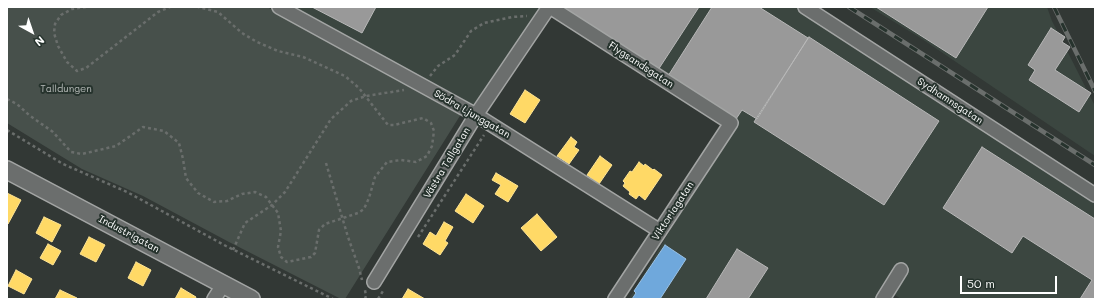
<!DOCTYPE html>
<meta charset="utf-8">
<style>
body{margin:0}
#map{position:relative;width:1102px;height:306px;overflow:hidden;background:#323835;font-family:Mali,sans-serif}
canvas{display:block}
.frame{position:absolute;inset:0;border:8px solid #fff;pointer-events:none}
.north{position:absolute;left:12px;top:12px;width:40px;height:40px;-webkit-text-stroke:3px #26332d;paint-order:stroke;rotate:140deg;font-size:11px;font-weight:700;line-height:16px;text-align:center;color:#fff}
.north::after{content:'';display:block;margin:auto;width:14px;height:18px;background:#fff;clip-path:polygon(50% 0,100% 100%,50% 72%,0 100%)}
.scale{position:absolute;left:960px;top:276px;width:97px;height:18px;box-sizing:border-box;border:2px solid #fff;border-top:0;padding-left:5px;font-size:12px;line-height:14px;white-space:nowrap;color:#fff;-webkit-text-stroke:3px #26332d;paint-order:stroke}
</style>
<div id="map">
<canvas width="1102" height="306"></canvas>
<div class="frame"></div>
<div class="north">N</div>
<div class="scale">50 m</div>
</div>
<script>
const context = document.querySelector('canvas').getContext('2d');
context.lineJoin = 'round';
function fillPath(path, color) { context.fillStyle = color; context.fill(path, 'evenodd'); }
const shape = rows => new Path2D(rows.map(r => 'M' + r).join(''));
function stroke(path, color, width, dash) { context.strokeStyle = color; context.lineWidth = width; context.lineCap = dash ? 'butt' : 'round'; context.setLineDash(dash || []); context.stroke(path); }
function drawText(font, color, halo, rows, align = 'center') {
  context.font = font + ' Mali,sans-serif'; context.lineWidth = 4; context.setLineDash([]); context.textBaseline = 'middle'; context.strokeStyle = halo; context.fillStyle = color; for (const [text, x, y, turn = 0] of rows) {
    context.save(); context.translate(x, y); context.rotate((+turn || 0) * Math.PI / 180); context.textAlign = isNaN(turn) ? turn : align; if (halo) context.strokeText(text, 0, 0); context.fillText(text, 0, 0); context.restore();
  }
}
fillPath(shape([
 [291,7,543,7,479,109],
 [556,7,798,7,1095,200,1095,299,901,299,895,295,892,299,629,299,735,122],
 [870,7,1047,7,1052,21,1095,106,1095,156,922,39]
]), '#3b4640');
fillPath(shape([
 [7,7,267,7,463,111,345,299,341,299,229,242,143,196,82,169,7,123]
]), '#47504b');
const homes = shape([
 [525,90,540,100,525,123,510,114,525,90],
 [571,137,577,142,574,147,579,150,569,164,557,156,571,137],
 [600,156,612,165,599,184,587,175,600,156],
 [639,162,644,166,645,164,653,170,654,169,662,175,645,200,639,195,636,199,629,194,630,192,623,186,625,183,623,181,630,171,632,172,639,162],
 [496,173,518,186,508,202,495,194,501,185,492,180,496,173],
 [7,193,21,200,8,224,7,224,7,193],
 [466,194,484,206,473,223,455,211,466,194],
 [537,214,557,237,541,251,521,228,537,214],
 [44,217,61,225,52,242,36,233,44,217],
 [444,222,453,227,445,241,448,243,440,255,423,244,430,232,436,236,444,222],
 [89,237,105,245,96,262,80,254,89,237],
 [48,244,61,251,53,265,40,258,48,244],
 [136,262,151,270,143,286,128,278,136,262],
 [16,270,32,279,24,294,8,286,16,270],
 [181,288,196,297,195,299,175,299,181,288],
 [408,289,425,299,402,299,408,289],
 [60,290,77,298,76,299,55,299,60,290]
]);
fillPath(homes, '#ffd966');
stroke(homes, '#ffe494', 1);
const schools = shape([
 [665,245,686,259,660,299,632,299,636,293,634,291,665,245]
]);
fillPath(schools, '#6fa8dc');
stroke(schools, '#9ac2e6', 1);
const industry = shape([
 [312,7,376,7,362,33,312,7],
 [567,7,699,7,658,70,565,10,567,7],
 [712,7,759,7,808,38,757,119,742,110,736,119,668,76,712,7],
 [876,7,988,7,956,58,876,7],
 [1051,28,1065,37,1062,42,1070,47,1055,70,1091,93,1079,112,1029,80,1035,70,1028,65,1051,28],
 [809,37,939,121,884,205,754,122,809,37],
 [982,147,1095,219,1095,299,1080,299,1092,280,1023,236,1012,253,943,208,982,147],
 [737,249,768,268,748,299,706,299,737,249]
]);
fillPath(industry, '#999');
stroke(industry, '#b8b8b8', 1);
const minor = shape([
 [279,7,476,115,660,231],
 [550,7,731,123,615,299],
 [805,7,1095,195],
 [374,282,476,115,549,7],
 [214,299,223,285],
 [883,299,901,270]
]);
const tertiary = shape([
 [7,170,251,299]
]);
stroke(minor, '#a3a5a4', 16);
stroke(tertiary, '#a3a5a4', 20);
stroke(shape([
 [86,7,72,9,61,15,55,24,54,33,58,46,67,62,77,71,86,68,158,12,170,7],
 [430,76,438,66,455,55,471,31,484,23,512,17,527,16],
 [7,99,17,104,29,115,53,132,71,152,82,154,116,146,143,127,164,131,179,143,183,159,186,178,198,193,214,202,227,201,242,194,255,192,266,197,278,213,281,231,278,247,281,257,287,262,311,257,315,253,319,230,325,224,358,213,364,209,369,198,375,177,387,162,401,160,416,162,427,156,432,146,434,131,431,123,423,118,394,125,388,125,359,88,345,76,303,57,278,51,257,42,242,33,218,12,198,7],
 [7,130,63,164,127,192,226,246,333,299],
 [326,163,348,237,359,268,362,280],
 [418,237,484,135],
 [233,250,245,223,272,205,285,192,331,119,351,101,366,96,404,90],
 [365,299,366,296,365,290],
 [378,299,383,291]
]), '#6a6e6c', 2.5, [3, 3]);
stroke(minor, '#6b6e6d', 13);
stroke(tertiary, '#6b6e6d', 17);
const rail = shape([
 [849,7,1095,165],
 [1054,7,1095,91]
]);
stroke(rail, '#6a6e6c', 4.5);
stroke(rail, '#26332d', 3, [9]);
drawText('10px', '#fff', '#26332d', [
 ["Flygsandsgatan",641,65,33],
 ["Sydhamnsgatan",950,101,33],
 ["Södra Ljunggatan",472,114,30],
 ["Västra Tallgatan",447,163,-59],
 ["Viktoriagatan",673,211,-57],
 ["Industrigatan",129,234,28]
]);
drawText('10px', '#b7bbb9', '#26332d', [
 ["Talldungen",66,89]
]);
</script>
